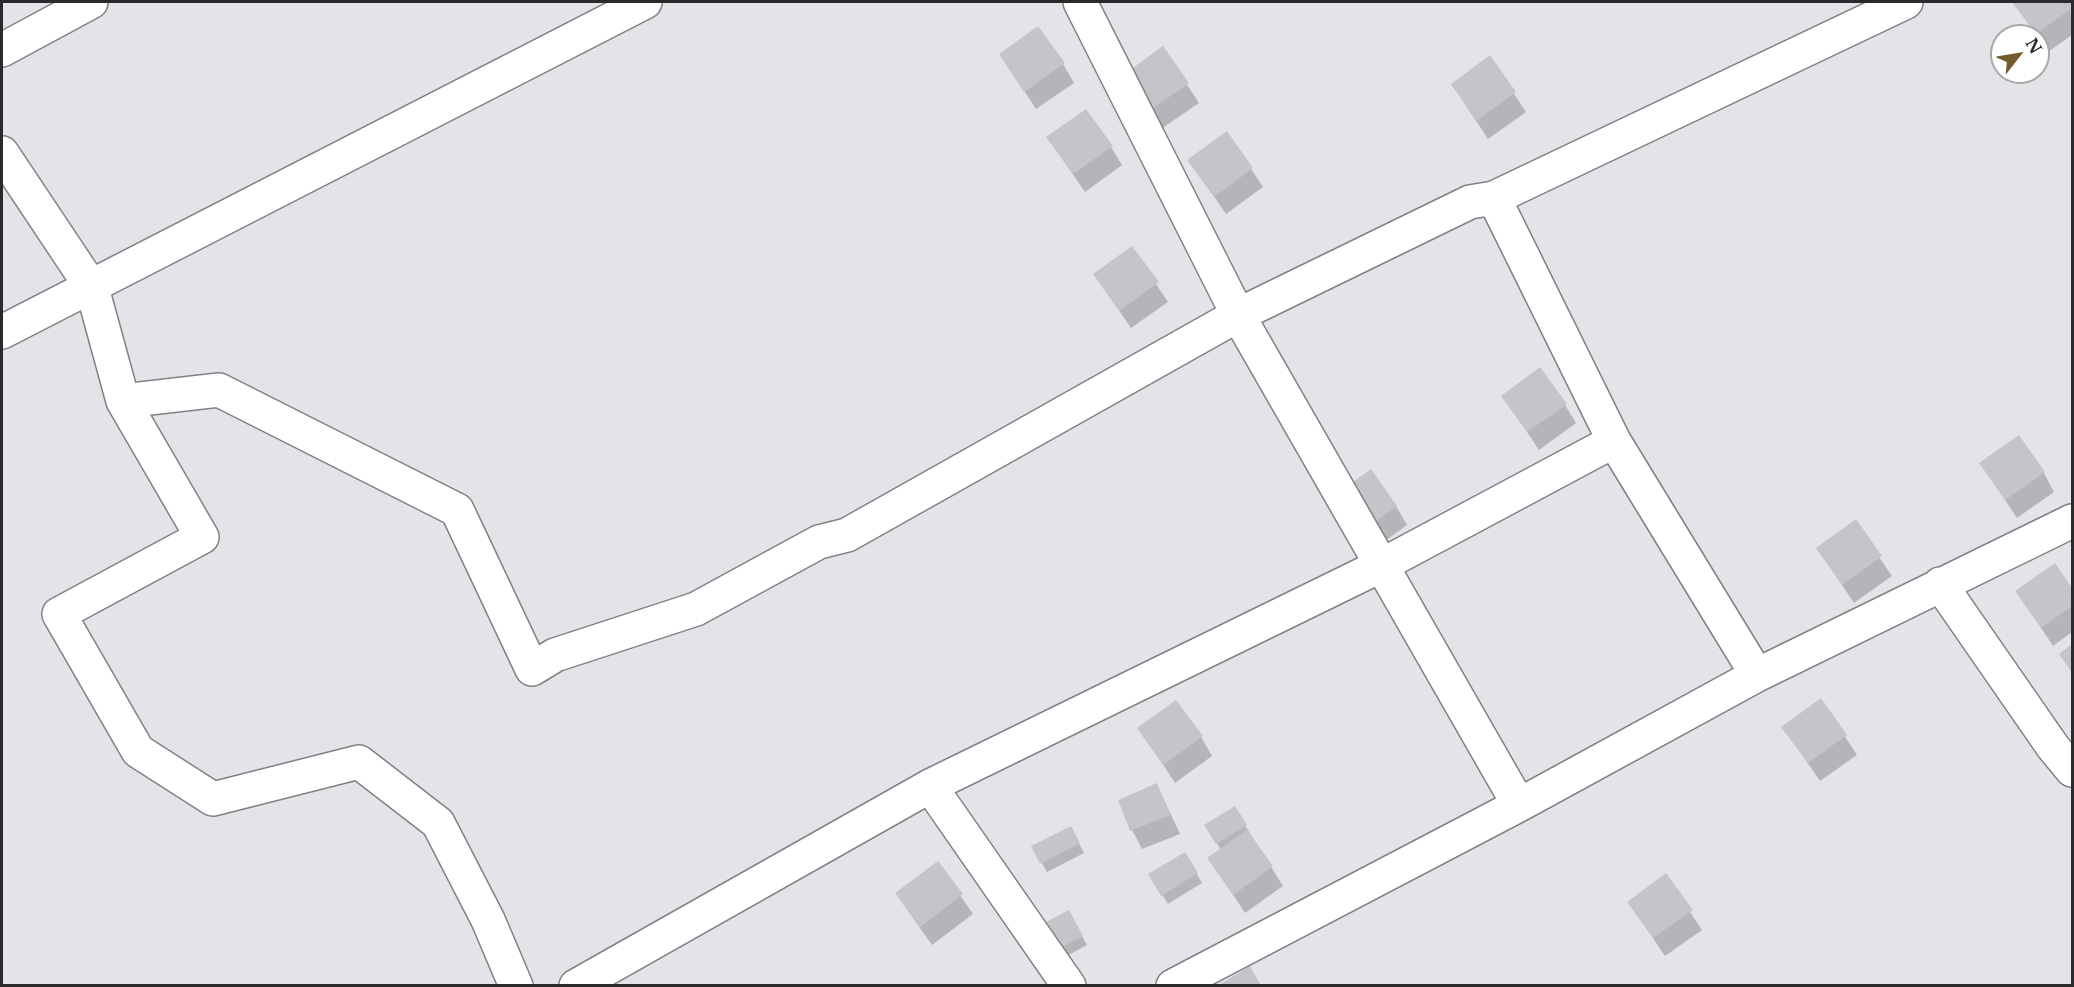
<!DOCTYPE html>
<style>
body{margin:0}
#map{position:relative;width:2074px;height:987px;overflow:hidden;background:#e5e2e8;font-family:"Libre Baskerville",serif}
canvas{display:block}
.frame{position:absolute;inset:0;border:3px solid #2a292b;pointer-events:none}
.north{position:absolute;left:1990px;top:24px;width:60px;height:60px;box-sizing:border-box;background:#fff;border:2px solid #aaa9aa;border-radius:50%;rotate:59deg;font-size:16px;font-weight:700;line-height:24px;text-align:center;color:#2a292b}
.north::after{content:'';display:block;margin:auto;width:21px;height:27px;background:#745b2c;clip-path:polygon(50% 0,100% 100%,50% 72%,0 100%)}
</style>
<div id="map">
<canvas width="2074" height="987"></canvas>
<div class="frame"></div>
<div class="north">N</div>
</div>
<script>
const context = document.querySelector('canvas').getContext('2d');
context.lineJoin = 'round';
function fillPath(path, color) { context.fillStyle = color; context.fill(path, 'evenodd'); }
const shape = rows => new Path2D(rows.map(r => 'M' + r).join(''));
function stroke(path, color, width, dash) { context.strokeStyle = color; context.lineWidth = width; context.lineCap = dash ? 'butt' : 'round'; context.setLineDash(dash || []); context.stroke(path); }
fillPath(shape([
 [2013,2,2070,2,2072,35,2048,52],
 [1163,48,1199,103,1161,129,1136,94],
 [1001,55,1063,64,1074,83,1036,109],
 [1490,57,1526,112,1488,139,1452,84],
 [1227,133,1263,187,1226,214,1189,160],
 [1048,138,1111,147,1122,165,1085,192],
 [1132,248,1168,302,1131,328,1095,275],
 [1503,396,1565,405,1576,423,1539,450],
 [1981,464,2044,473,2054,492,2017,518],
 [1334,498,1396,506,1407,525,1370,552],
 [1855,522,1892,576,1854,603,1818,549],
 [2055,565,2072,591,2072,632,2053,646,2017,591],
 [1821,700,1857,755,1820,781,1783,727],
 [1139,728,1201,737,1212,756,1175,783],
 [1157,785,1180,834,1142,849,1132,830],
 [1234,808,1283,886,1245,913,1209,858,1221,850,1206,825],
 [1075,836,1084,853,1047,872,1033,847],
 [1185,854,1202,883,1168,904,1150,875],
 [938,863,973,914,932,945,896,894],
 [1666,876,1702,930,1665,956,1629,902],
 [1069,912,1087,945,1067,956,1048,922]
]), '#0003');
fillPath(shape([
 [2012,2,2072,2,2072,8,2036,34],
 [1038,26,1065,63,1024,92,999,54],
 [1163,46,1189,83,1149,111,1123,75],
 [1490,55,1516,92,1476,121,1451,84],
 [1086,109,1113,146,1073,174,1046,137],
 [1227,131,1253,168,1214,197,1187,160],
 [1132,246,1159,282,1119,311,1093,274],
 [1540,367,1567,404,1527,432,1501,396],
 [2019,435,2045,472,2005,500,1979,463],
 [1371,469,1397,506,1358,534,1332,497],
 [1856,519,1882,556,1842,585,1816,548],
 [2055,563,2072,588,2072,606,2041,628,2015,591],
 [2072,644,2072,673,2059,654],
 [1821,698,1847,735,1808,763,1781,727],
 [1176,700,1203,736,1163,765,1137,728],
 [1157,783,1170,815,1130,831,1118,800],
 [1235,806,1247,825,1216,844,1204,825],
 [1071,826,1080,843,1040,864,1031,846],
 [1247,830,1273,866,1233,895,1207,858],
 [1185,852,1198,873,1161,896,1148,874],
 [938,861,963,894,920,927,895,893],
 [1666,873,1693,910,1653,938,1627,902],
 [1069,910,1083,936,1060,948,1046,922],
 [1250,966,1261,986,1217,986]
]), '#c6c3c9');
const minor = shape([
 [1080,2,1238,315,1519,805],
 [2,50,91,2],
 [2,153,92,288,123,401,219,390,457,510,532,669,555,655,696,609,819,542,847,535,1238,315,1470,202,1494,198,1906,2],
 [1494,198,1614,441,1757,675],
 [2,332,645,2],
 [123,401,202,537,59,614,138,751,213,799,359,762,438,823,488,920,516,986],
 [1940,584,2053,747,2072,770],
 [930,786,1069,986],
 [576,986,930,786,1382,565,1614,441],
 [1173,986,1519,805,1757,675,2072,521]
]);
stroke(minor, '#838085', 36);
stroke(minor, '#fff', 33);
</script>
